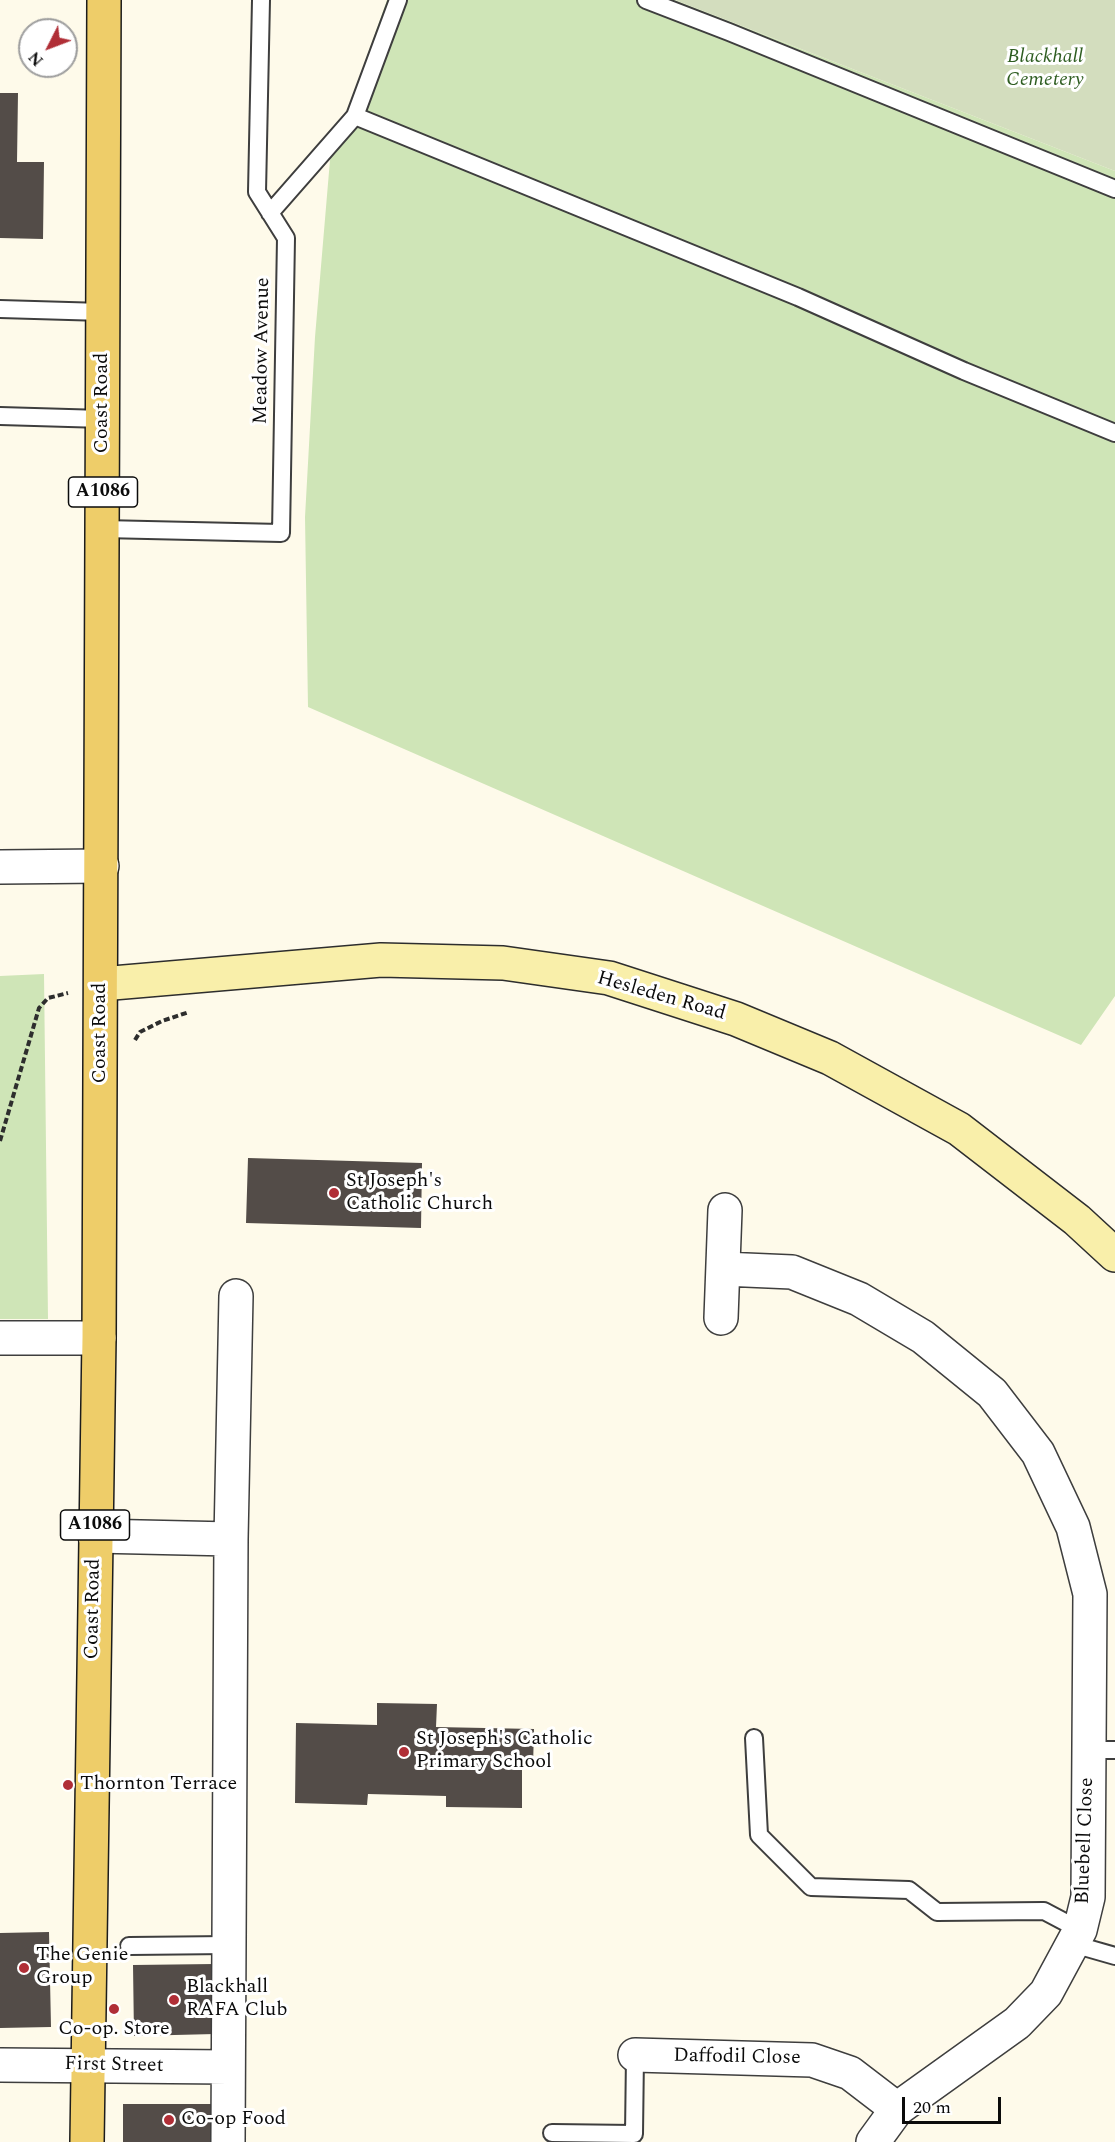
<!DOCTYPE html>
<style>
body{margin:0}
#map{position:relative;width:1115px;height:2142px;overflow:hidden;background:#fefaea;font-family:Spectral,serif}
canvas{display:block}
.north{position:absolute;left:18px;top:18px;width:60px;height:60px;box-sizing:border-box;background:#fff;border:2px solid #9d9d9d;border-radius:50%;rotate:228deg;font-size:16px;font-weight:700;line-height:24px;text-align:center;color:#0b0b0b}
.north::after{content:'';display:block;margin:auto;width:21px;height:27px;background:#b02e36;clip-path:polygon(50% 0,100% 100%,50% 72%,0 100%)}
.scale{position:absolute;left:902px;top:2097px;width:99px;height:27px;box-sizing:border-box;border:3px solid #0b0b0b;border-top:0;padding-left:8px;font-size:18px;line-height:21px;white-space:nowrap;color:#0b0b0b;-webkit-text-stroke:4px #fff;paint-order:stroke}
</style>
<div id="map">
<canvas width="1115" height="2142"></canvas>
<div class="north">N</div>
<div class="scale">20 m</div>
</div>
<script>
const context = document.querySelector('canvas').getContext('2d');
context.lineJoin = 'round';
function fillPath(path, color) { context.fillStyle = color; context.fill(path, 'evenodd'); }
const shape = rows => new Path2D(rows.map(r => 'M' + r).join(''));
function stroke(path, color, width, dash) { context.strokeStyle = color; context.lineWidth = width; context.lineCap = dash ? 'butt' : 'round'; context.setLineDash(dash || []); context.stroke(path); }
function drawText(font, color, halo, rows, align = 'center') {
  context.font = font + ' Spectral,serif'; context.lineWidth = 6; context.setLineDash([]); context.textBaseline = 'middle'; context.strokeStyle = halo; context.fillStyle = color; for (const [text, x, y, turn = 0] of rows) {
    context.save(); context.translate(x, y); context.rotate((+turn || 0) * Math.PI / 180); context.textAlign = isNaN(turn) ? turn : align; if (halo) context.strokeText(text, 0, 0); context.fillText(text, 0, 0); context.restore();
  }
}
fillPath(shape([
 [387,0,675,0,1115,171,1115,996,1081,1045,308,707,305,517,315,337,330,160],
 [44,974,48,1319,0,1319,0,976]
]), '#cfe5b7');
fillPath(shape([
 [675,0,1115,0,1115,171]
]), '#d3ddbe');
fillPath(shape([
 [0,93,18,93,17,162,44,162,43,239,0,238],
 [248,1158,422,1163,421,1228,246,1223],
 [377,1703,437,1704,436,1727,534,1729,533,1767,522,1766,522,1808,446,1807,446,1796,368,1794,367,1805,295,1803,296,1723,377,1725],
 [49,1932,51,2027,0,2028,0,1933],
 [214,1964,215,2034,134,2036,133,1965],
 [123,2104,215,2104,215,2142,123,2142]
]), '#534c48');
const lane = shape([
 [646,0,729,32,1115,189],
 [355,116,798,297,964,371,1115,433],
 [270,213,355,116,398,0],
 [0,309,103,312],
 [0,416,103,419],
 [103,529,281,533,286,238,257,192,261,0],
 [754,1738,759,1835,811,1887,909,1890,937,1912,1044,1911,1080,1930],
 [1089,1750,1115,1750],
 [1073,1944,1115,1956],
 [129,1946,229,1945],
 [552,2133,634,2134,635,2055]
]);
const street = shape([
 [0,867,102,866],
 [723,1269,792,1272,859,1299,923,1337,992,1393,1038,1453,1073,1527,1090,1594,1088,1897,1080,1930,1046,1993,1017,2023,897,2109,873,2142],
 [721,1318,725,1210],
 [0,1338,99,1338],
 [95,1536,231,1539],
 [635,2055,812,2060,850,2073,897,2109],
 [0,2065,228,2067],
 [228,2142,231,1539,236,1296]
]);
const secondary = shape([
 [101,984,381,960,503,963,609,978,736,1019,830,1058,959,1129,1077,1220,1115,1255]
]);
const primary = shape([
 [87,2142,99,1338,104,0]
]);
stroke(lane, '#3e3e3e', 20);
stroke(street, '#3e3e3e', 36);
stroke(secondary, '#2d2d2d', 36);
stroke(primary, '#1c1c1c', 36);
stroke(shape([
 [135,1040,140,1032,162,1021,189,1012],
 [0,1141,39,1008,48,998,68,993]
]), '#2d2d2d', 4, [6, 3]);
stroke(lane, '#fff', 16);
stroke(street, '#fff', 33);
stroke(secondary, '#f9efaa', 33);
stroke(primary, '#eecd69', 33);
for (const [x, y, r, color] of [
 [334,1193,6,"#b02e36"],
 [404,1752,6,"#b02e36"],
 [68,1785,6,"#b02e36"],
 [24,1968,6,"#b02e36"],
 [174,2000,6,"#b02e36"],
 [114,2009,6,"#b02e36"],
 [169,2120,6,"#b02e36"]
]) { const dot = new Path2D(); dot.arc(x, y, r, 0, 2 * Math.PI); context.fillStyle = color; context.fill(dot); stroke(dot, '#fff', 2); }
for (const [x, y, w] of [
 [103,492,69],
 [95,1525,69]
]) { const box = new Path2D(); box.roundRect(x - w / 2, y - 15, w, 30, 4.5); context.fillStyle = '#fff'; context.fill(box); stroke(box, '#0b0b0b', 1.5); }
drawText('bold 18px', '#0b0b0b', null, [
 ["A1086",103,492],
 ["A1086",95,1525]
]);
drawText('italic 20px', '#2e5d21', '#fff', [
 ["Blackhall",1045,58],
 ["Cemetery",1045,81]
]);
drawText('20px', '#0b0b0b', '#fff', [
 ["Meadow Avenue",263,351,-89],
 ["Coast Road",103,403,-90],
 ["Hesleden Road",661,997,16],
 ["Coast Road",101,1033,-90],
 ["Coast Road",94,1609,-89],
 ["Bluebell Close",1086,1841,-88],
 ["Daffodil Close",737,2058,1],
 ["First Street",114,2066,1]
]);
drawText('20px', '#0b0b0b', '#fff', [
 ["St Joseph's",346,1182],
 ["Catholic Church",346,1205],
 ["St Joseph's Catholic",416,1740],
 ["Primary School",416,1763],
 ["Thornton Terrace",80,1785],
 ["The Genie",36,1956],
 ["Group",36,1979],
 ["Blackhall",186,1988],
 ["RAFA Club",186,2011],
 ["Co-op. Store",114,2030,"center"],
 ["Co-op Food",181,2120]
], 'left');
</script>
